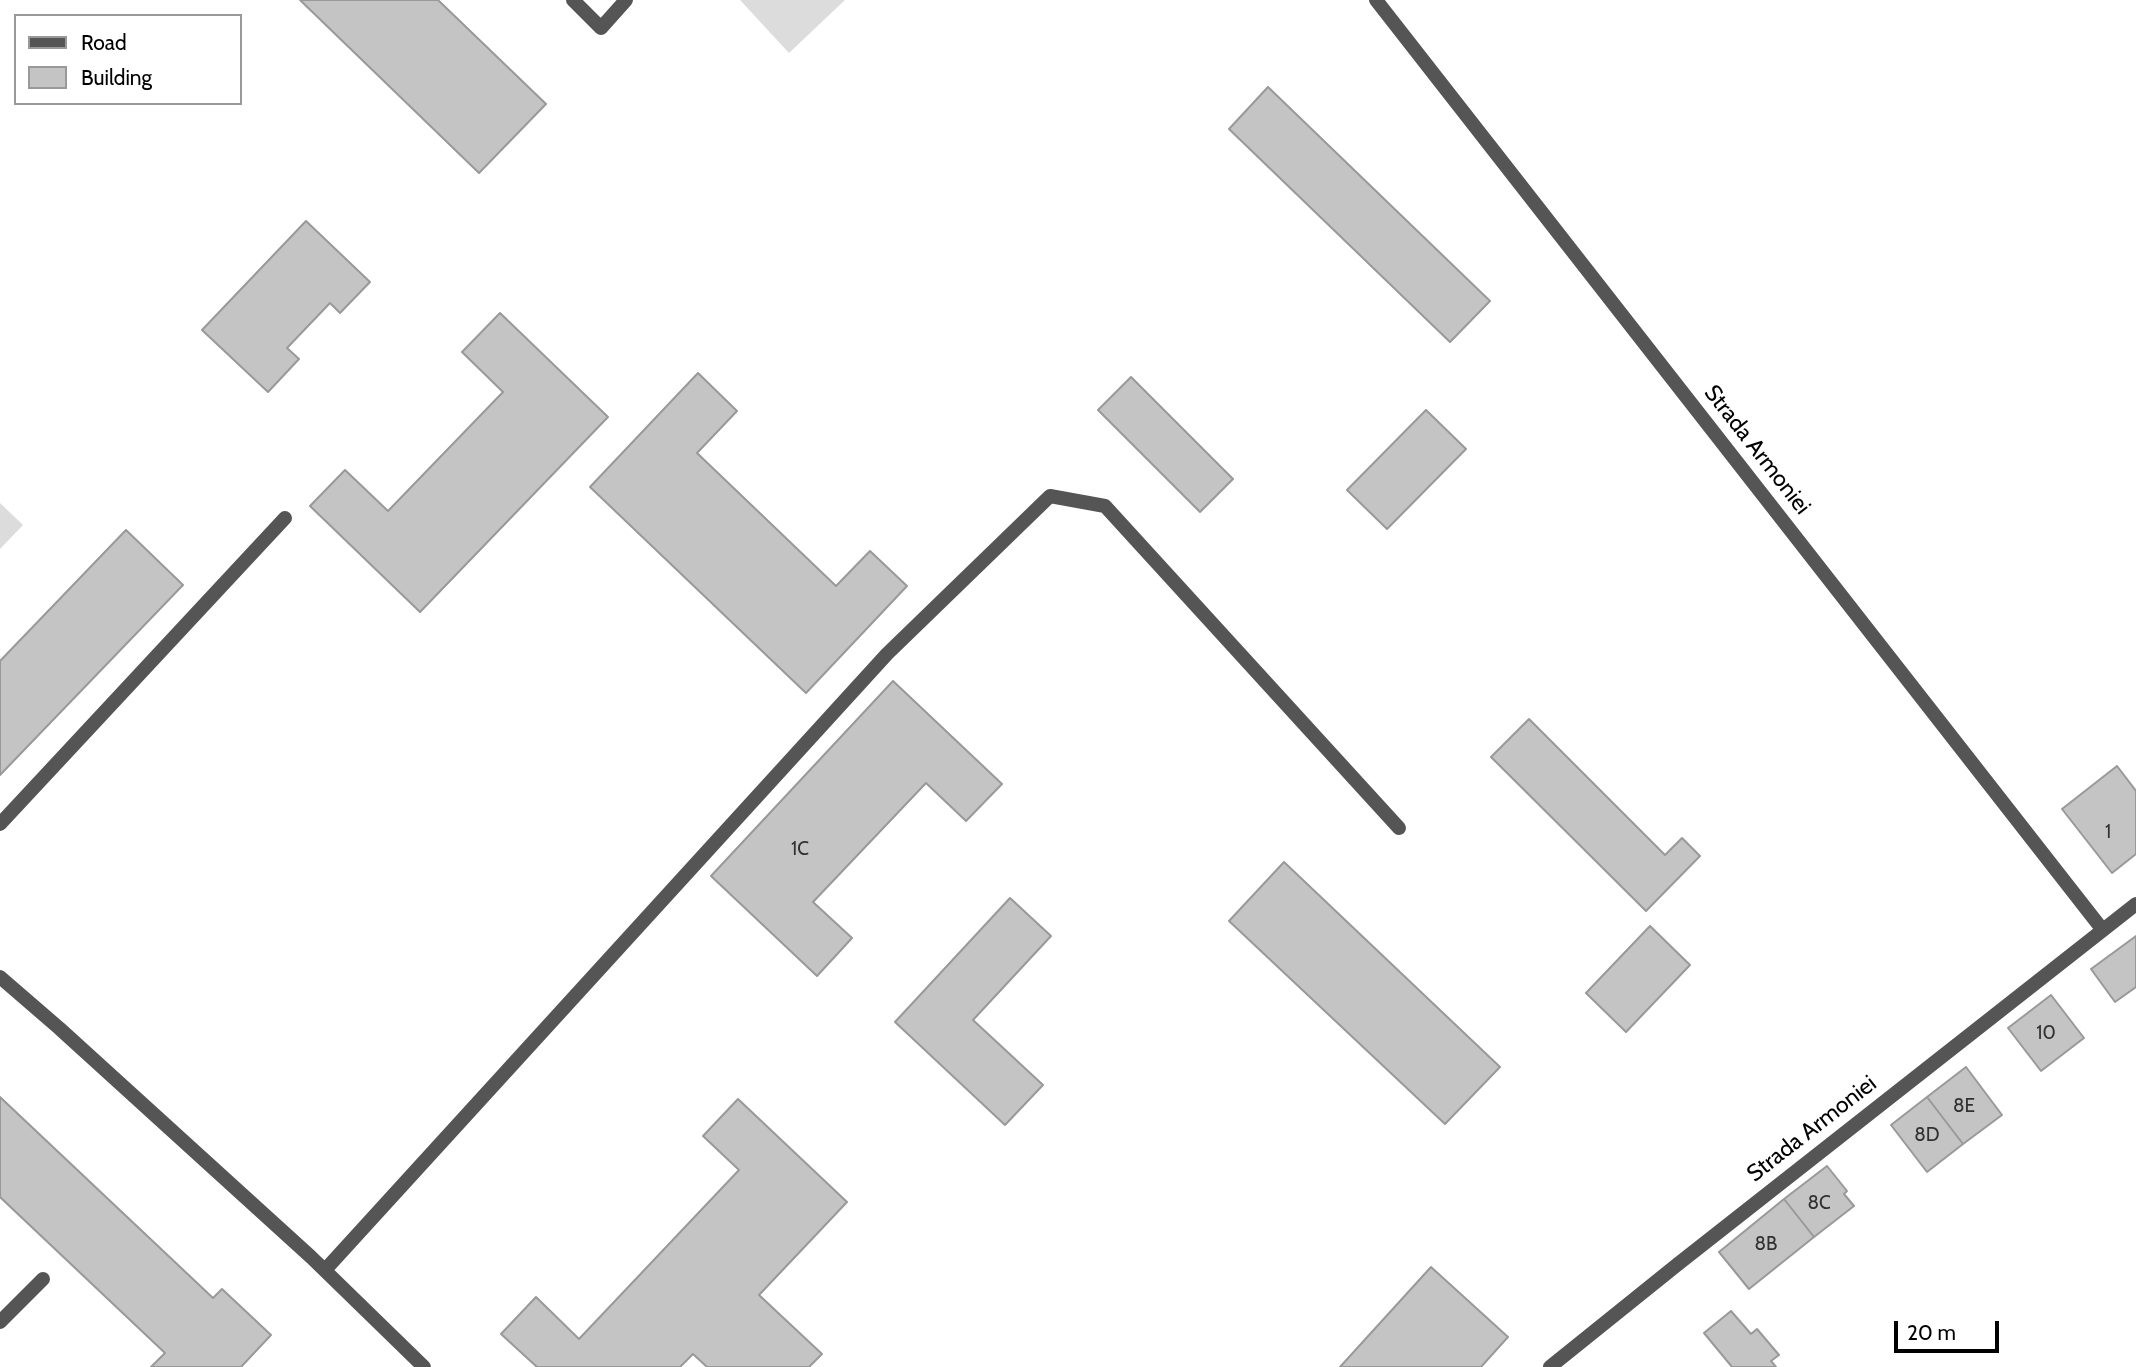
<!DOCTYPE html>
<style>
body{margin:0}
#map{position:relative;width:2136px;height:1367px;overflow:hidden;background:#fff;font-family:Cabin,sans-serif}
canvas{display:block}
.legend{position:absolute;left:14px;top:14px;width:228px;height:91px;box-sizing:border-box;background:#fff;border:2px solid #999;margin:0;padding:9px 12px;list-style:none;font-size:21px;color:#000}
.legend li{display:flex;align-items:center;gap:14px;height:35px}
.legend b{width:35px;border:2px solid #999}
.scale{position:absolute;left:1894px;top:1321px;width:105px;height:32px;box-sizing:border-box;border:4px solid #000;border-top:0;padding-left:9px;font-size:21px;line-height:24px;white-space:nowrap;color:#000;-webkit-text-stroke:5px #fff;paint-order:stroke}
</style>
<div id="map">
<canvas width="2136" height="1367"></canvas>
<ul class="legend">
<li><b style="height:9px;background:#555"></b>Road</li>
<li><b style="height:19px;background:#c4c4c4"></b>Building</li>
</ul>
<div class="scale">20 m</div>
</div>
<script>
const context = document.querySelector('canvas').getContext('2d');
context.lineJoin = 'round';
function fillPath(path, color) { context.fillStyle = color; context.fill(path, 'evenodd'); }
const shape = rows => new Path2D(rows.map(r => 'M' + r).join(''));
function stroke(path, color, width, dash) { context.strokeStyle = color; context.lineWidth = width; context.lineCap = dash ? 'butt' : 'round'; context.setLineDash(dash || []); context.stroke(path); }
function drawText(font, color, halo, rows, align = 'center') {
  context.font = font + ' Cabin,sans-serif'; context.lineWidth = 6; context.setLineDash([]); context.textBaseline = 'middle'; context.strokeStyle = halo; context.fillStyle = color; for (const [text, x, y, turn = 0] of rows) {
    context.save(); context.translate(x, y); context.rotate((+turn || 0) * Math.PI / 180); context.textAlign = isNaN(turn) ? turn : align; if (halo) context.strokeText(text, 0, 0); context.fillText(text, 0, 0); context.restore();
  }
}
fillPath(shape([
 [740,0,845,0,789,53],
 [0,503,23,525,0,549]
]), '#dcdcdc');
const building = shape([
 [300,0,438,0,546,104,479,173,300,0],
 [1268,87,1490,301,1450,342,1229,129,1268,87],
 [306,221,370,282,340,313,330,303,287,348,299,359,268,392,202,330,306,221],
 [500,313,608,417,420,612,310,506,345,470,388,511,503,392,462,352,500,313],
 [698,373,737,411,697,453,836,586,870,551,907,586,806,693,590,487,698,373],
 [1131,377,1233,479,1200,512,1098,410,1131,377],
 [1426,410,1466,449,1387,529,1347,490,1426,410],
 [126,530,183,585,0,775,0,661,126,530],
 [893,681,1002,784,966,821,926,783,813,902,852,938,817,976,711,876,893,681],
 [1529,719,1665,855,1682,838,1700,856,1646,911,1491,757,1529,719],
 [2117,766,2136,791,2136,854,2112,873,2062,809,2117,766],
 [1284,862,1500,1067,1445,1124,1229,921,1284,862],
 [1010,898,1051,936,973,1020,1043,1085,1005,1125,895,1022,1010,898],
 [1650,926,1690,965,1626,1032,1586,993,1650,926],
 [2136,936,2136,987,2115,1002,2091,969,2136,936],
 [2051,995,2084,1038,2041,1071,2008,1028,2051,995],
 [1966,1067,2002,1115,1963,1144,1927,1097,1966,1067],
 [0,1097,213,1298,222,1289,271,1335,241,1367,151,1367,165,1353,0,1197,0,1097],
 [1927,1097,1963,1144,1927,1172,1891,1125,1927,1097],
 [738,1099,847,1202,759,1295,822,1354,809,1367,707,1367,693,1354,680,1367,537,1367,501,1334,536,1297,579,1339,739,1170,703,1136,738,1099],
 [1827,1166,1847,1191,1844,1194,1854,1206,1814,1237,1784,1199,1827,1166],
 [1784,1199,1814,1237,1749,1289,1719,1252,1784,1199],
 [1431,1267,1508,1337,1481,1367,1340,1367,1431,1267],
 [1731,1311,1751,1334,1757,1329,1779,1355,1771,1361,1776,1367,1732,1367,1704,1333,1731,1311]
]);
fillPath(building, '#c4c4c4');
stroke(building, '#999', 2);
stroke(shape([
 [573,0,601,28,626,0],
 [0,824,285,518],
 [0,977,59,1028,311,1257,424,1367],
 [325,1270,887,654,1050,496,1105,506,1399,828],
 [0,1322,43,1279]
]), '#555', 14);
stroke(shape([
 [1376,0,2102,929]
]), '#555', 14);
stroke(shape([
 [1550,1367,1678,1264,2136,904]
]), '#555', 14);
drawText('19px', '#313131', null, [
 ["1",2108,832],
 ["1C",800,849],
 ["10",2046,1033],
 ["8E",1964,1106],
 ["8D",1927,1135],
 ["8C",1819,1203],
 ["8B",1766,1244]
]);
drawText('23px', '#000', '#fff', [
 ["Strada Armoniei",1757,450,52],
 ["Strada Armoniei",1812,1129,-38]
]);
</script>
